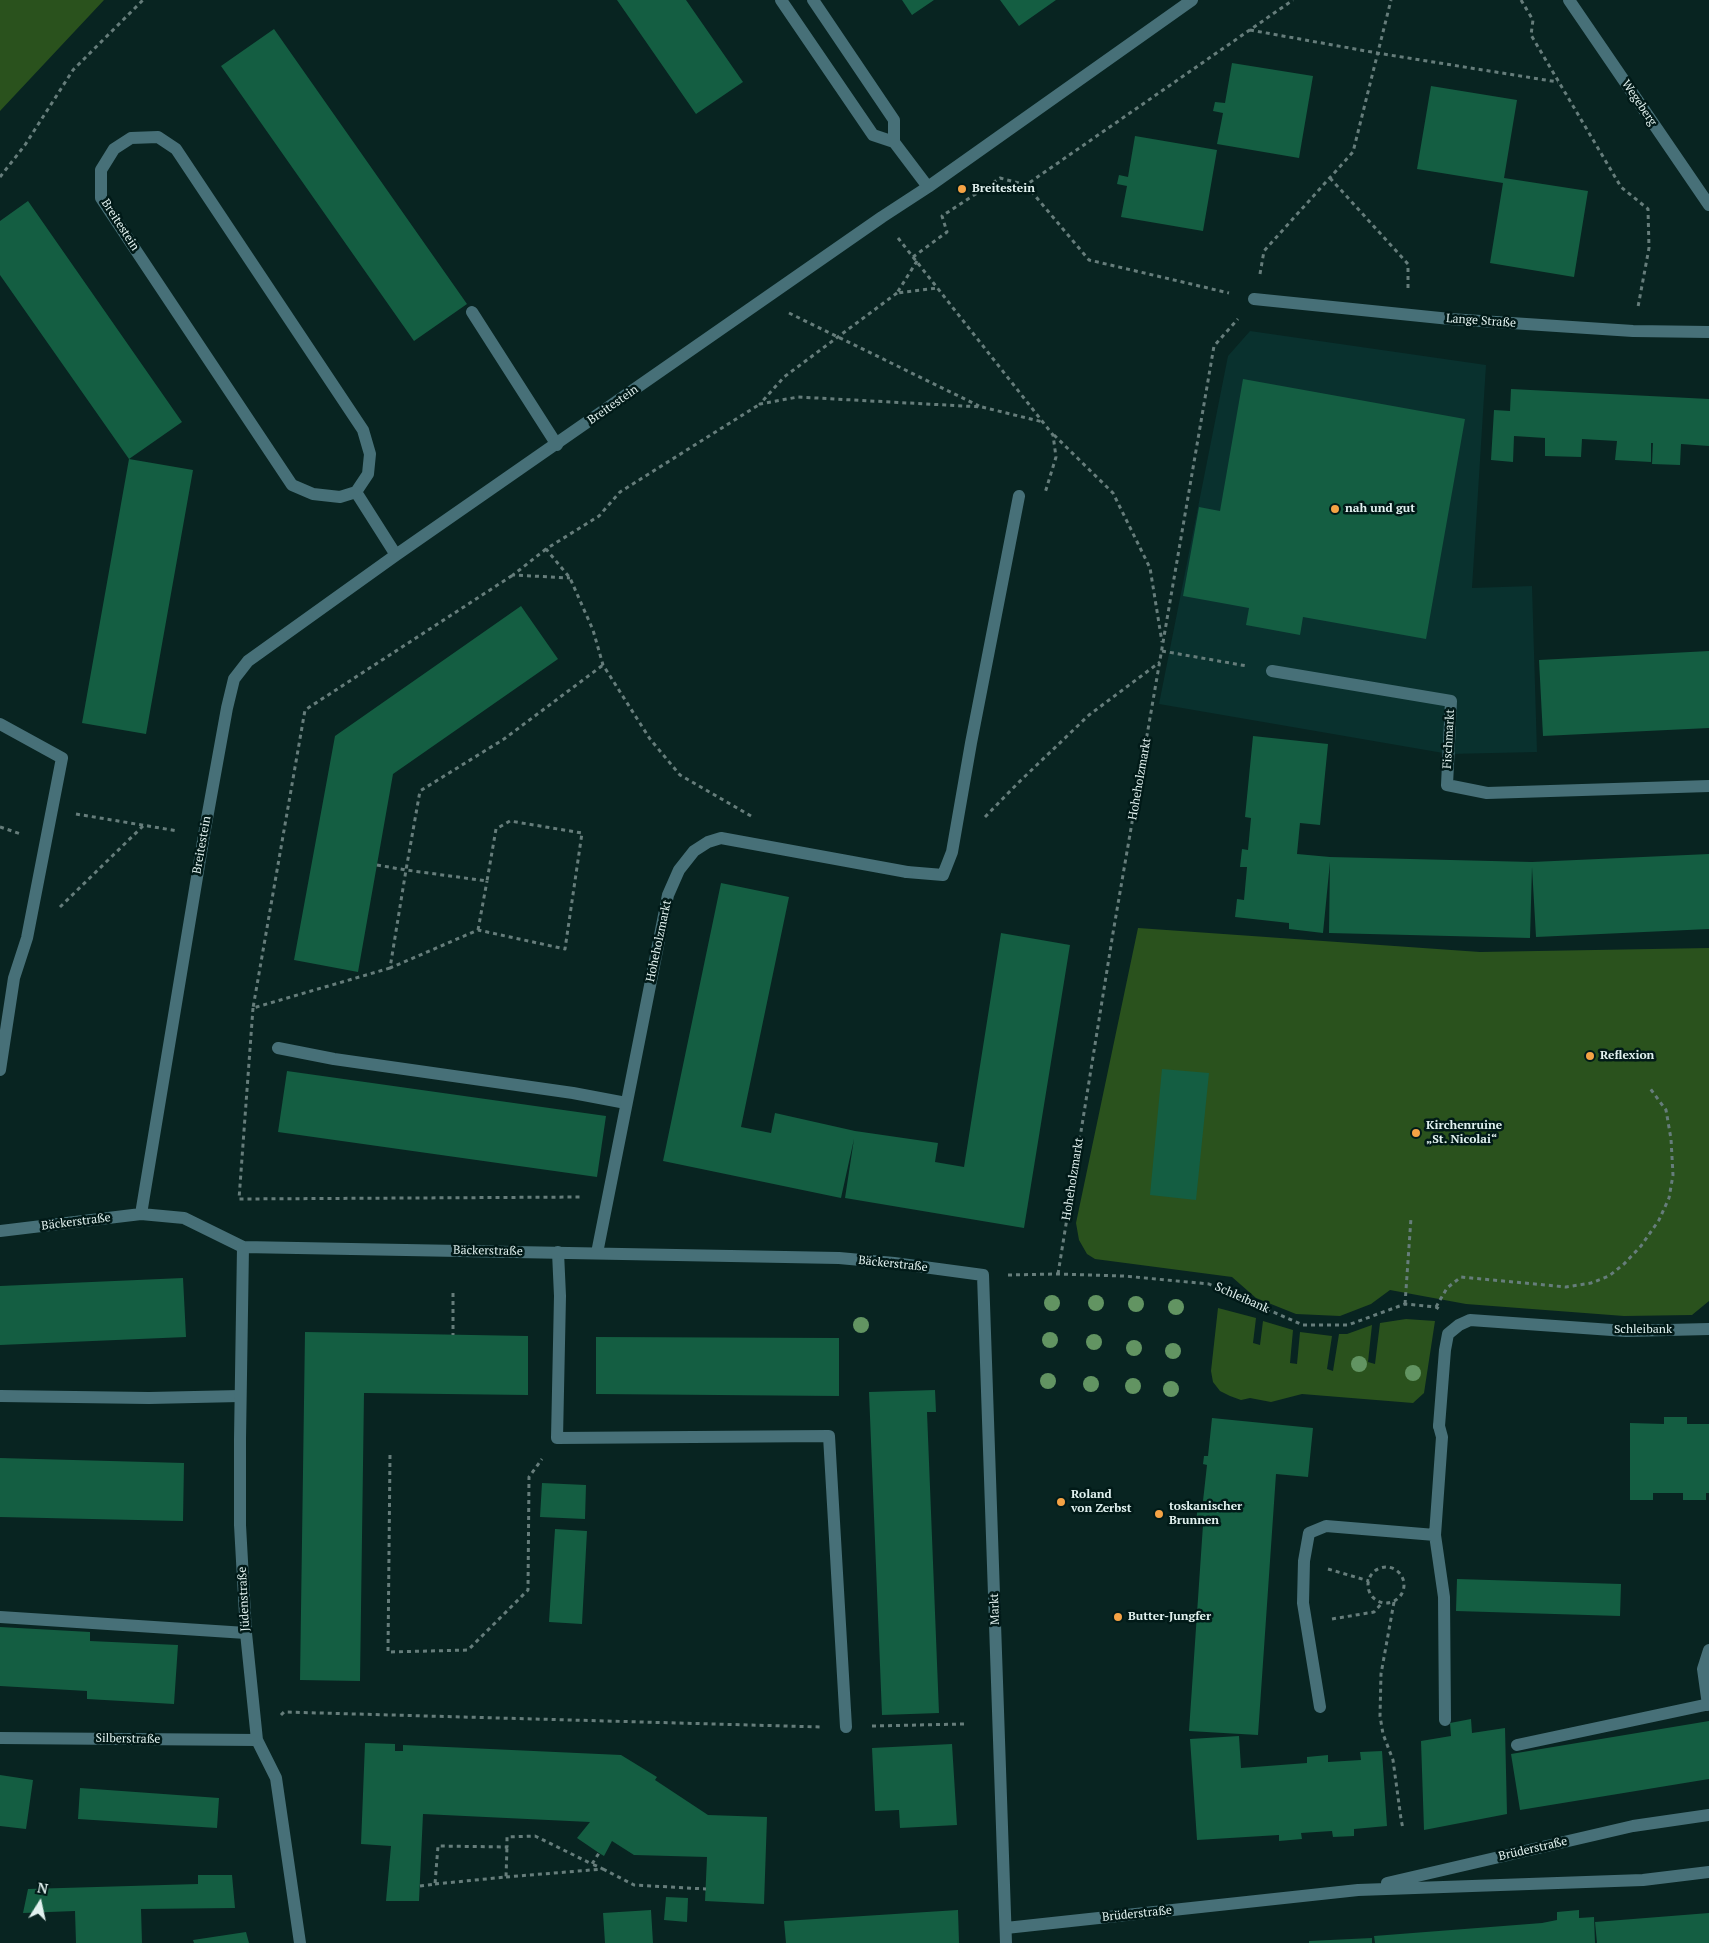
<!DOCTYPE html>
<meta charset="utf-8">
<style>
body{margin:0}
#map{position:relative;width:1709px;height:1943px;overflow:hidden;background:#082421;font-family:"PT Serif",serif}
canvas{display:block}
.north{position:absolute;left:15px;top:1878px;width:50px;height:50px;-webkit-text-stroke:4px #011a18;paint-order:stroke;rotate:10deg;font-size:14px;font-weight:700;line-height:20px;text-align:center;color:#e1f1ef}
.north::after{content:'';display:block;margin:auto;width:18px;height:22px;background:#e1f1ef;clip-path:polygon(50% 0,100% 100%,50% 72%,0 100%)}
</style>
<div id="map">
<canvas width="1709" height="1943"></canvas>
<div class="north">N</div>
</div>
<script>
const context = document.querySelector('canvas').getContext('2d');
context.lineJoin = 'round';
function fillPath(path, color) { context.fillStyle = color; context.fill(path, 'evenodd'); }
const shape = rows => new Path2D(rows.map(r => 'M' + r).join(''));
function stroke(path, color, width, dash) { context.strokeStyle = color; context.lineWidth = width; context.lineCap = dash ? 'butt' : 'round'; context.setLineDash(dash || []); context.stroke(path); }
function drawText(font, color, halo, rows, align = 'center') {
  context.font = font + ' "PT Serif",serif'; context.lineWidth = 5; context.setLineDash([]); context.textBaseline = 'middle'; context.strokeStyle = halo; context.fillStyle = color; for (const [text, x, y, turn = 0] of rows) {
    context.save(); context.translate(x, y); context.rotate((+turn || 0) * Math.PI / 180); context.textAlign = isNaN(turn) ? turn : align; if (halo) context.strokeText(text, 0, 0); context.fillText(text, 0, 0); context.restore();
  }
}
fillPath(shape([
 [1250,331,1486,365,1472,588,1532,586,1537,752,1449,754,1159,704,1228,356]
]), '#09312e');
fillPath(shape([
 [0,0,104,0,0,111],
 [1138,928,1480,952,1709,948,1709,1301,1692,1315,1624,1316,1466,1304,1390,1290,1371,1304,1340,1316,1296,1314,1256,1298,1232,1277,1095,1259,1087,1254,1079,1240,1076,1223],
 [1218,1308,1256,1318,1253,1343,1260,1345,1263,1321,1293,1330,1290,1363,1297,1364,1300,1332,1332,1336,1327,1369,1333,1371,1339,1334,1347,1334,1372,1325,1368,1362,1375,1364,1380,1323,1406,1319,1435,1321,1424,1393,1413,1403,1302,1394,1271,1402,1250,1398,1241,1400,1230,1396,1220,1391,1213,1382,1211,1371]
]), '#2a521d');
fillPath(shape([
 [617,0,686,0,743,82,696,114],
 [902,0,934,0,912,15],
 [1000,0,1056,0,1019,26],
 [274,29,467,304,414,341,221,66],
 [1232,63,1313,76,1299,158,1217,144,1223,113,1213,111,1215,102,1225,103],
 [1431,86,1517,100,1504,178,1588,191,1574,277,1490,263,1503,183,1417,169],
 [1135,136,1217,150,1203,231,1121,217,1127,186,1117,184,1119,175,1128,177],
 [28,201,182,422,129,459,0,275,0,221],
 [1243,379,1465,419,1426,639,1303,617,1300,635,1246,625,1249,608,1183,596,1199,507,1220,511],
 [1511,389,1709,399,1709,446,1681,444,1680,465,1652,464,1653,443,1651,443,1651,462,1615,460,1617,441,1582,439,1581,457,1545,456,1545,438,1514,436,1513,462,1491,460,1494,410,1510,411],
 [129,459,193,470,146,734,82,723],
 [521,606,558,659,393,774,358,972,294,960,335,736],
 [1709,651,1709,728,1543,736,1539,660],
 [1253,736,1328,744,1320,825,1300,823,1297,854,1330,857,1532,862,1709,854,1709,929,1536,937,1532,867,1530,938,1329,933,1330,862,1323,933,1289,929,1289,923,1235,917,1237,899,1244,900,1247,867,1240,867,1242,849,1248,850,1251,818,1245,817],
 [721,883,789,897,741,1127,771,1133,775,1113,855,1131,938,1143,935,1162,964,1167,1001,933,1070,945,1024,1228,845,1198,854,1139,841,1198,663,1161],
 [1162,1069,1209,1073,1196,1200,1150,1195],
 [287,1071,606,1116,597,1177,278,1132],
 [183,1278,186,1337,0,1345,0,1286],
 [305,1332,528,1336,528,1395,364,1393,360,1681,300,1680],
 [596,1337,839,1338,839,1396,596,1394],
 [935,1390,936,1412,927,1412,939,1713,882,1715,869,1392],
 [1664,1417,1687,1417,1687,1424,1709,1424,1709,1493,1706,1493,1706,1500,1683,1500,1683,1493,1653,1493,1653,1500,1630,1500,1630,1423,1664,1424],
 [1212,1418,1313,1428,1308,1477,1276,1474,1258,1735,1189,1731,1203,1525,1196,1525,1198,1502,1251,1505,1203,1501,1207,1465,1203,1464,1204,1456,1208,1456],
 [0,1458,184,1463,183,1521,0,1517],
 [542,1483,586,1485,585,1519,540,1517],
 [555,1529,587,1531,582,1624,549,1622],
 [1457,1579,1621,1584,1620,1616,1456,1611],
 [0,1627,90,1632,90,1641,178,1645,174,1704,87,1699,87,1691,0,1686],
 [1471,1719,1472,1733,1505,1728,1507,1814,1424,1830,1421,1741,1451,1736,1450,1723],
 [1709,1721,1709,1779,1520,1810,1511,1754],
 [1239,1736,1241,1768,1307,1763,1307,1757,1328,1755,1328,1762,1361,1760,1360,1752,1382,1751,1387,1826,1354,1829,1354,1836,1333,1837,1332,1831,1301,1833,1302,1839,1279,1841,1279,1835,1197,1840,1190,1739],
 [365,1743,395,1744,395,1751,403,1751,403,1745,621,1755,657,1777,655,1780,708,1815,767,1817,764,1904,705,1901,707,1857,634,1855,612,1841,604,1856,599,1853,577,1838,590,1822,423,1814,419,1901,386,1901,391,1846,361,1844],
 [952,1744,957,1825,900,1828,899,1810,875,1811,872,1748],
 [0,1775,33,1780,26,1829,0,1826],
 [80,1788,219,1798,217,1828,78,1819],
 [198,1875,232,1875,235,1908,141,1909,142,1943,76,1943,75,1911,23,1913,28,1889,198,1884],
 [666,1897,688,1898,687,1922,664,1920],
 [651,1910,653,1943,605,1943,603,1913],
 [958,1910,959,1943,786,1943,784,1921],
 [1579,1910,1579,1918,1594,1917,1595,1943,1375,1943,1374,1936,1542,1923,1557,1920,1557,1912],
 [1709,1913,1709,1943,1597,1943,1595,1922],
 [246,1932,249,1943,194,1943,193,1940],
 [1372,1938,1372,1943,1309,1943,1309,1941]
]), '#145e42');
stroke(shape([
 [1521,0,1533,20,1531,35,1621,187,1648,209,1649,248,1638,307],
 [1250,30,1377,53,1558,82],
 [0,177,25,145,73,70,143,0],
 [1330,178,1408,264,1408,290],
 [1026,185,1089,260,1229,293],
 [898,238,913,257,947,232,942,216,1000,178,1026,185,1293,0],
 [913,257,1053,435,1056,457,1045,493],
 [917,261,897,293,938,288],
 [1260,274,1264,251,1353,152,1391,0],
 [897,293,784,377,760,404,798,397,982,407,1043,422],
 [789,313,979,406],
 [1054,435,1113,493,1150,568,1162,642],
 [546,549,513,575,570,578],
 [1162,651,1247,666],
 [76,814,178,831],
 [751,816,680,775,650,739,603,665,593,630,570,578,546,549,599,516,620,492,760,404],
 [985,817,1018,783,1089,715,1160,662],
 [0,827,21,834],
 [377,865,406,870,390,968,478,930,565,949,582,833,510,821,496,829,487,881,406,870,420,791,504,739,603,665],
 [60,907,144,825],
 [478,930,487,881],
 [390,968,253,1008,305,710,513,575],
 [253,1008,239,1199,583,1197],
 [1058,1274,1113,933,1214,346,1238,319],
 [1008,1275,1058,1274,1124,1276,1209,1284,1303,1325,1348,1325,1405,1304,1436,1307,1439,1309],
 [453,1293,453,1335],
 [1405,1304,1411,1218],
 [1436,1307,1447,1288,1461,1277,1566,1287,1591,1283,1609,1276,1624,1264,1641,1246,1659,1220,1669,1198,1673,1175,1671,1139,1666,1110,1649,1087],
 [390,1455,388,1652,468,1650,528,1590,529,1477,542,1459],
 '1368 1585a18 18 0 1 1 36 0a18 18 0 1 1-36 0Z',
 [1328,1569,1369,1581],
 [1394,1602,1381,1674,1380,1716,1383,1734,1393,1760,1401,1819,1403,1829],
 [1332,1619,1374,1612,1382,1603],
 [281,1715,284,1712,821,1727],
 [872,1726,964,1724],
 [603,1869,634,1885,706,1889],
 [506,1877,603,1869,592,1864],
 [435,1884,506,1877,507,1847],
 [420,1886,435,1884,438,1846,507,1847,507,1837,535,1836,592,1864,599,1853]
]), '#667d7b', 3, [4, 4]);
stroke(shape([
 [472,312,557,445],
 [0,724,62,758,27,938,14,978,0,1070],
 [907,872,943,875,952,852,971,743,1019,496],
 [278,1048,334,1059,573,1093,626,1103],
 [558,1252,560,1296,557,1438,829,1436,846,1727],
 [0,1396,149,1398,240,1396],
 [1439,1426,1442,1437,1435,1535,1444,1597,1445,1720],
 [0,1617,246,1633],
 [1708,1705,1703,1669,1709,1650],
 [1320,1707,1303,1603,1304,1561,1309,1533,1326,1526,1435,1535],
 [1517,1745,1709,1704]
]), '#477078', 12);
stroke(shape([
 [781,0,873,135,894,142,928,187],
 [813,0,894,120,894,142],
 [1569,0,1709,205],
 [1254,299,1450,319,1633,331,1709,332],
 [356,492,340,497,313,494,292,485,101,198,101,170,114,149,131,138,158,137,176,149,363,430,370,454,368,474,356,492,396,555],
 [1272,671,1451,701,1447,785,1487,793,1709,786],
 [141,1214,204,835,227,708,234,679,248,661,396,555,882,217,928,187,1192,0],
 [0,1231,141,1214,184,1218,243,1247,839,1258,894,1263,983,1275,1006,1943],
 [243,1247,240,1439,240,1525,246,1633,257,1740,276,1778,300,1943],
 [597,1253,668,895,679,870,694,851,708,842,721,838,907,872],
 [1439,1426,1445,1350,1448,1334,1459,1325,1470,1320,1626,1331,1709,1329],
 [0,1738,257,1740],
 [1387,1883,1633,1826,1709,1815],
 [1006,1928,1358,1890,1643,1880,1709,1872]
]), '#477078', 12);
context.fillStyle = '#629462';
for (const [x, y] of [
 [1052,1303],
 [1096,1303],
 [1136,1304],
 [1176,1307],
 [861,1325],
 [1050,1340],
 [1094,1342],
 [1134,1348],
 [1173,1351],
 [1359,1364],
 [1413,1373],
 [1048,1381],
 [1091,1384],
 [1133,1386],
 [1171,1389]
]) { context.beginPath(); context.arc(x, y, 8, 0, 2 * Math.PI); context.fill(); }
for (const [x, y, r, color] of [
 [962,189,5,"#f5a345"],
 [1335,509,5,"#f5a345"],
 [1590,1056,5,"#f5a345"],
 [1416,1133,5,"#f5a345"],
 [1061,1502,5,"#f5a345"],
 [1159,1514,5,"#f5a345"],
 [1118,1617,5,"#f5a345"]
]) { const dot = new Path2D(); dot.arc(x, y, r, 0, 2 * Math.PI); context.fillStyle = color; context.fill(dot); stroke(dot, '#011a18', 2); }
drawText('12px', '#e1f1ef', '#011a18', [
 ["Wegeberg",1639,103,56],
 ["Breitestein",120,225,57],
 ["Lange Straße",1481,321,4],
 ["Breitestein",613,405,-35],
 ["Fischmarkt",1449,739,-87],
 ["Hoheholzmarkt",1140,779,-80],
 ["Breitestein",202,845,-80],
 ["Hoheholzmarkt",659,941,-78],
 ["Hoheholzmarkt",1073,1179,-81],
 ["Bäckerstraße",76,1222,-7],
 ["Bäckerstraße",488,1251,1],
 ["Bäckerstraße",893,1264,6],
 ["Schleibank",1242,1298,24],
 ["Schleibank",1643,1330],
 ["Jüdenstraße",244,1599,-93],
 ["Markt",995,1609,-92],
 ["Silberstraße",128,1739,1],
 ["Brüderstraße",1533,1849,-13],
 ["Brüderstraße",1137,1914,-6]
]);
drawText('bold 12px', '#e1f1ef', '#011a18', [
 ["Breitestein",972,189],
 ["nah und gut",1345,509],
 ["Reflexion",1600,1056],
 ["Kirchenruine",1426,1126],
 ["„St. Nicolai“",1426,1140],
 ["Roland",1071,1495],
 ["von Zerbst",1071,1509],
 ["toskanischer",1169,1507],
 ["Brunnen",1169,1521],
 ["Butter-Jungfer",1128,1617]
], 'left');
</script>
